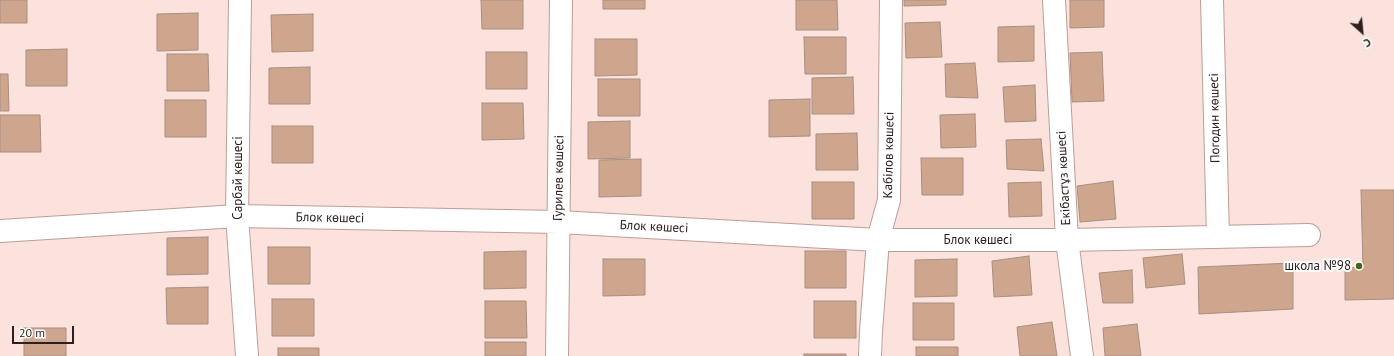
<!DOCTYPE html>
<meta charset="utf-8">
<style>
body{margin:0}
#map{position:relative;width:1394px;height:356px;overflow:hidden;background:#fbe2dc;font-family:"PT Sans",sans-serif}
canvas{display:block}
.north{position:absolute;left:1342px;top:12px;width:40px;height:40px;-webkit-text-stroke:3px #fff;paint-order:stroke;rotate:153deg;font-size:11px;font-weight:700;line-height:16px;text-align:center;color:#2c201e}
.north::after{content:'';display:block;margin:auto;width:14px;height:18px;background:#2c201e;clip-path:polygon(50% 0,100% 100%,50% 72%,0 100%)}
.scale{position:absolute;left:12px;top:326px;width:62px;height:18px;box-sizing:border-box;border:2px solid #2c201e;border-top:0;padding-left:5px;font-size:12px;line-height:14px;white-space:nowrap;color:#2c201e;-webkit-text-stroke:3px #fff;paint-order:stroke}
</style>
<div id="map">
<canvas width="1394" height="356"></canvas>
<div class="north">С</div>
<div class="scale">20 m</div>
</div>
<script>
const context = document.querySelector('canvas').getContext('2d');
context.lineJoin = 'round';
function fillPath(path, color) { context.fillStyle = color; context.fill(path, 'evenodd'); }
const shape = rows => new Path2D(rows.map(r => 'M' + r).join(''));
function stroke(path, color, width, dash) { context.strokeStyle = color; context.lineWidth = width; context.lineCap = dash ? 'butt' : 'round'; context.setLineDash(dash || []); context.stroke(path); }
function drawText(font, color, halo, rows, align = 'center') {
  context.font = font + ' "PT Sans",sans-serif'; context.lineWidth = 4; context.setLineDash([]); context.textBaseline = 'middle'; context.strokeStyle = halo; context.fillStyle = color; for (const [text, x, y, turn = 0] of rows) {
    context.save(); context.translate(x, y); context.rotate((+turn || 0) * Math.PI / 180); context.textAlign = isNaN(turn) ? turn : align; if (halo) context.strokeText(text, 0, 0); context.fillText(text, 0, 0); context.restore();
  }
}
const building = shape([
 [0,0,27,0,27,23,0,23,0,0],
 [481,0,523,0,523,29,482,29,481,0],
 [603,0,645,0,645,9,603,9,603,0],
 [796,0,837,0,838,30,796,30,796,0],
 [904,0,946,0,946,5,904,6,904,0],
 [1070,0,1104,0,1104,27,1070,28,1070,0],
 [198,13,198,50,157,51,157,14,198,13],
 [313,14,313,51,272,52,271,15,313,14],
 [940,22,942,57,906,58,905,23,940,22],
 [1034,26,1034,61,998,62,998,27,1034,26],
 [804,37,846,37,846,74,805,74,804,37],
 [595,39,637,39,637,75,595,76,595,39],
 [67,49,67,86,26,86,26,50,67,49],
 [486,52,527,52,527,89,486,89,486,52],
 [1102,52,1104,101,1072,102,1070,53,1102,52],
 [167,54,208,54,209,91,167,91,167,54],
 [975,63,978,98,946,97,945,64,975,63],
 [310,67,310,104,269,104,269,68,310,67],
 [0,74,8,74,9,111,0,111,0,74],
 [853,77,854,114,812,114,812,78,853,77],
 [598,79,640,79,640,116,598,116,598,79],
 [1035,85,1036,121,1005,122,1003,87,1035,85],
 [810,99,810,136,769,137,769,100,810,99],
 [165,100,206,100,206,137,165,137,165,100],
 [482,103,523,103,524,139,482,140,482,103],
 [975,114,976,147,941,148,940,115,975,114],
 [0,115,40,115,41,152,0,152,0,115],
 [630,121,630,158,588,159,588,122,630,121],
 [272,126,313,126,313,163,272,163,272,126],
 [857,133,858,170,816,170,816,134,857,133],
 [1041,139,1044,171,1007,169,1006,140,1041,139],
 [921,158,963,158,963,195,922,195,921,158],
 [641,159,641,196,599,197,599,160,641,159],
 [1113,181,1116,219,1080,222,1077,186,1113,181],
 [812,182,854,182,854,219,812,219,812,182],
 [1041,182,1042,216,1009,217,1008,183,1041,182],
 [1361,190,1394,190,1394,299,1345,300,1345,268,1363,267,1361,190],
 [208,237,208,274,167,275,167,238,208,237],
 [268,247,310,247,310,284,268,284,268,247],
 [526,251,526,288,484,289,484,252,526,251],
 [805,251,846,251,846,288,805,288,805,251],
 [1182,254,1185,284,1146,288,1143,258,1182,254],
 [1029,256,1032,295,994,297,992,261,1029,256],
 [603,259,645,259,645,295,603,296,603,259],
 [957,259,957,296,915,297,915,260,957,259],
 [1293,263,1293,309,1199,314,1198,267,1293,263],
 [1132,270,1133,303,1103,303,1099,273,1132,270],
 [208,287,208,324,167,324,166,288,208,287],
 [272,299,314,299,314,336,272,336,272,299],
 [485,301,526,301,527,338,485,338,485,301],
 [814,301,856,301,856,338,814,338,814,301],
 [913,303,954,303,954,340,913,340,913,303],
 [1052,322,1057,356,1020,356,1017,327,1052,322],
 [1137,324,1141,356,1105,356,1103,328,1137,324],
 [24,328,66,328,66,356,24,356,24,328],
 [485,342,526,342,526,356,485,356,485,342],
 [916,347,958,347,958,356,916,356,916,347],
 [278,348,319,348,319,356,278,356,278,348],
 [804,354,846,354,846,356,804,356,804,354]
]);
fillPath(building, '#cea58d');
stroke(building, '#a88f81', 1);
const minor = shape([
 [240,0,237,216,247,356],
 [1054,0,1067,240,1082,356],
 [1212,0,1218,237],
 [0,231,237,216,559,222,878,240,1067,240,1309,235],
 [557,356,561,0],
 [870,356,871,331,878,240,889,200,891,0]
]);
stroke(minor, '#bc9e98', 24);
stroke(minor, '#fff', 22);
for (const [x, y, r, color] of [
 [1359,266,4,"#486416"]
]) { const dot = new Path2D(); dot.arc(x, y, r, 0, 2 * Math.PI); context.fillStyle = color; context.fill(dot); stroke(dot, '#fff', 1.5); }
drawText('13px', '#2c201e', '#fff', [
 ["Погодин көшесі",1215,118,-91],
 ["Кабілов көшесі",889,155,-89],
 ["Сарбай көшесі",238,178,-90],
 ["Гурилев көшесі",559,178,-89],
 ["Екібастұз көшесі",1064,178,-93],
 ["Блок көшесі",330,218,1],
 ["Блок көшесі",654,227,3],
 ["Блок көшесі",978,240]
]);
drawText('13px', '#2c201e', '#fff', [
 ["школа №98",1351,266]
], 'right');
</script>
